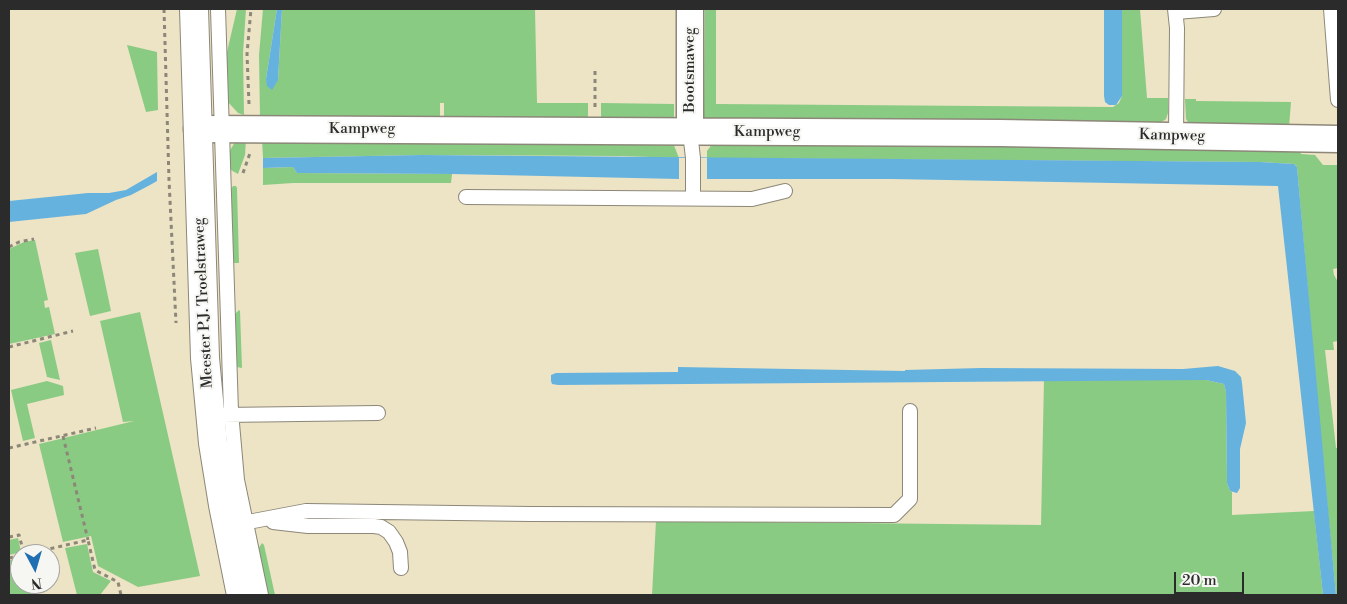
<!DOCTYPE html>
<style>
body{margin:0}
#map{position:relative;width:1347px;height:604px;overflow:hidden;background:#ede3c5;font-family:"Libre Bodoni",serif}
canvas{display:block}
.frame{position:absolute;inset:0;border:10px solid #2b2b2b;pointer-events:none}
.north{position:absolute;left:10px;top:544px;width:50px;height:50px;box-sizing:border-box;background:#f6f6f2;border:1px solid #a5a5a2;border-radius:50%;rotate:174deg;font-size:14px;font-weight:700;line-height:20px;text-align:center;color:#2b2b2b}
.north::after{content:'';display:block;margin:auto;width:18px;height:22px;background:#1f6fb2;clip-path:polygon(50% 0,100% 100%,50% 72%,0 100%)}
.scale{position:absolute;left:1174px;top:572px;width:70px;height:22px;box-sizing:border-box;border:2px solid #2b2b2b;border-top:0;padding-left:6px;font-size:15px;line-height:18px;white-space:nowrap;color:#2b2b2b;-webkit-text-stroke:4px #f6f6f2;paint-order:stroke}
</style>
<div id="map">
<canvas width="1347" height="604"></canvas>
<div class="frame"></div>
<div class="north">N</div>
<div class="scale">20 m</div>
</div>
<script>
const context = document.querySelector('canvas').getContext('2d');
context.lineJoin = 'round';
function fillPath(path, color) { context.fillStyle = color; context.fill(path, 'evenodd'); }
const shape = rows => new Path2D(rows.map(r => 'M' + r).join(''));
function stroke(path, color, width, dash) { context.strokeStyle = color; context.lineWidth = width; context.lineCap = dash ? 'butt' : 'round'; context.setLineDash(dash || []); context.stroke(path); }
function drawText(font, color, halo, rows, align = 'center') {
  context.font = font + ' "Libre Bodoni",serif'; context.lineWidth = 4; context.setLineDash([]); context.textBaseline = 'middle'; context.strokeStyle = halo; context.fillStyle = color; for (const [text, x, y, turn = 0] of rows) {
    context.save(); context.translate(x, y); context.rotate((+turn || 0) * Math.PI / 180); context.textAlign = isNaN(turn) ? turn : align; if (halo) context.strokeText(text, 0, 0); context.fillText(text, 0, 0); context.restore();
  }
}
fillPath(shape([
 [237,9,246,9,243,53,244,115,238,113,228,102,225,69,227,52],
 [263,9,277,9,266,79,278,80,282,9,535,9,537,103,588,103,588,120,444,119,444,103,440,103,440,119,260,117,259,55],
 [705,9,716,9,716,104,1113,107,1119,103,1122,96,1122,9,1140,9,1147,98,1168,98,1168,113,1166,119,1157,125,704,121],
 [127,45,157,52,158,110,146,112],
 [1185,99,1196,99,1196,101,1291,102,1289,127,1189,124,1186,119],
 [601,103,674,104,674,120,601,120],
 [262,139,673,143,679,158,623,156,421,155,263,158],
 [246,140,245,155,238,174,229,169,229,152,235,142],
 [713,143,1001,144,1300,151,1301,154,1315,155,1323,165,1338,165,1338,268,1333,269,1334,275,1338,282,1338,341,1333,342,1334,350,1325,350,1336,448,1338,448,1338,595,1336,595,1320,429,1297,167,1294,164,1260,162,707,158,707,151],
 [293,167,297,173,452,174,451,183,293,183,263,185,263,168],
 [233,186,236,186,237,188,239,263,232,263,230,191],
 [35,240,48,300,44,301,45,308,49,307,55,334,9,344,9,249,24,242],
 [98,249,111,311,90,316,75,253],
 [239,310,240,311,242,368,237,367,235,364,234,315],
 [140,312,200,576,138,587,98,566,91,536,63,542,39,444,134,421,123,422,100,321],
 [51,340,60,380,47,377,39,343],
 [1044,380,1206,380,1224,384,1226,392,1227,483,1230,491,1232,492,1232,515,1314,511,1323,595,652,595,656,521,1041,525],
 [47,381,63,386,64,395,27,404,35,438,23,441,11,390],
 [18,538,21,552,9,555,9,540],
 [262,543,264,545,275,595,267,595,258,549],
 [87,544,93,572,111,581,100,595,77,595,65,548],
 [20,558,20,584,30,584,32,595,9,595,9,560]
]), '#89cb83');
fillPath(shape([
 [277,9,282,9,278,80,272,90,267,86,266,79],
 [1104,9,1122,9,1122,96,1116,105,1109,105,1105,102,1104,96],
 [421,155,1260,162,1294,164,1297,167,1336,595,1323,595,1278,186,892,179,679,179,452,174,297,173,293,167,263,168,263,158],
 [157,172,157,181,150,185,131,195,116,200,86,214,9,222,9,201,88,193,109,193,126,190],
 [1218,366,1235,371,1241,377,1242,383,1246,423,1240,449,1240,488,1237,493,1230,491,1227,483,1226,392,1224,384,1206,380,558,385,552,384,551,381,551,375,556,373,678,372,678,367,905,371,905,370,981,368,1183,369]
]), '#65b2df');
fillPath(shape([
 [679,158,707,158,707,179,679,179]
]), '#ede3c5');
const lane = shape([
 [218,9,231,412,237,480,261,595],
 [1175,9,1177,28,1176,136],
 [1331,9,1338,100],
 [1176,12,1214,9],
 [690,132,693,158,693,198],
 [466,197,752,199,785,191],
 [223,415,378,413],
 [273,522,308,526,374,526,381,527,389,532,396,542,400,552,401,568],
 [227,526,306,511,530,514,894,515,910,499,910,411]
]);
const street = shape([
 [690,9,690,132],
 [197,129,1000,133,1338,139]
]);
const primary = shape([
 [194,9,205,358,213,443,223,505,241,595]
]);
stroke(lane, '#8c8778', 16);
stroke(street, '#8c8778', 29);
stroke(primary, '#8c8778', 30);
stroke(shape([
 [164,9,169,180,176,323],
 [249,104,247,54,251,9],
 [595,107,595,70],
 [243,173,250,153],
 [9,247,19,242,34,239],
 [9,347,73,331],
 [63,436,88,540],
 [9,448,96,428],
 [9,537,19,535,24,554],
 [27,554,88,540,95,570,118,582,121,595],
 [9,558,20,556]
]), '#8c8778', 3, [4, 4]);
stroke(lane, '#fff', 14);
stroke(street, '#fff', 26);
stroke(primary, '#fff', 28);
drawText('15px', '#2b2b2b', '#f6f6f2', [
 ["Bootsmaweg",690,70,-90],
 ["Kampweg",362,129],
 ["Kampweg",767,132],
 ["Kampweg",1172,136,1],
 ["Meester P.J. Troelstraweg",204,303,-93]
]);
</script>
